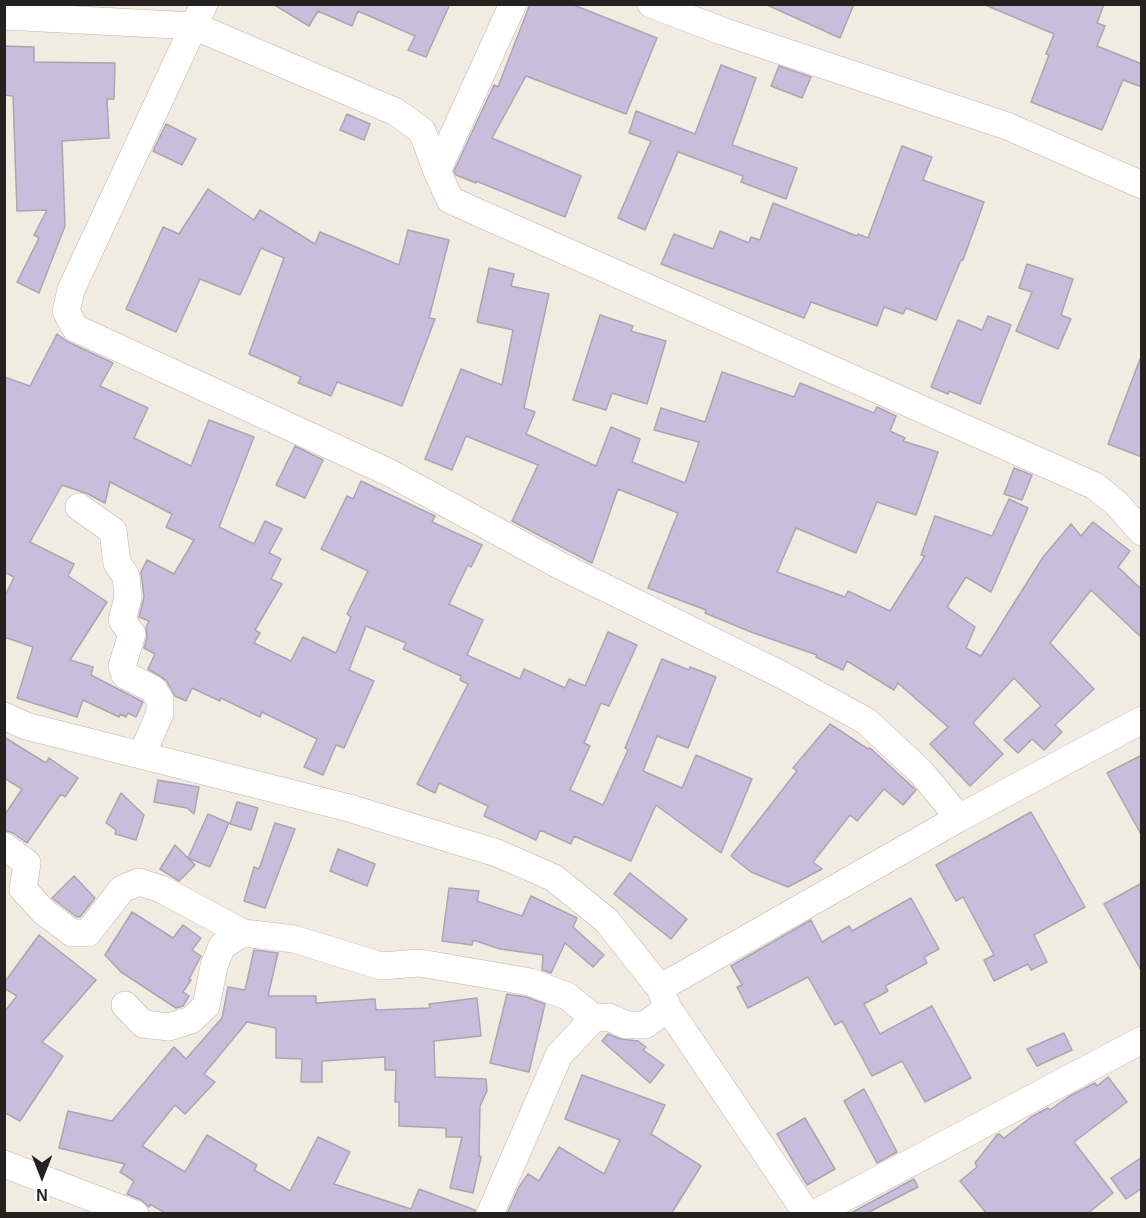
<!DOCTYPE html>
<style>
body{margin:0}
#map{position:relative;width:1146px;height:1218px;overflow:hidden;background:#f2ebe2;font-family:Arial,sans-serif}
canvas{display:block}
.frame{position:absolute;inset:0;border:6px solid #24211e;pointer-events:none}
.north{position:absolute;left:12px;top:1146px;width:60px;height:60px;-webkit-text-stroke:4px #fff;paint-order:stroke;rotate:180deg;font-size:16px;font-weight:700;line-height:24px;text-align:center;color:#24211e}
.north::after{content:'';display:block;margin:auto;width:21px;height:27px;background:#24211e;clip-path:polygon(50% 0,100% 100%,50% 72%,0 100%)}
</style>
<div id="map">
<canvas width="1146" height="1218"></canvas>
<div class="frame"></div>
<div class="north">N</div>
</div>
<script>
const context = document.querySelector('canvas').getContext('2d');
context.lineJoin = 'round';
function fillPath(path, color) { context.fillStyle = color; context.fill(path, 'evenodd'); }
const shape = rows => new Path2D(rows.map(r => 'M' + r).join(''));
function stroke(path, color, width, dash) { context.strokeStyle = color; context.lineWidth = width; context.lineCap = dash ? 'butt' : 'round'; context.setLineDash(dash || []); context.stroke(path); }
const building = shape([
 [273,4,450,4,426,57,408,50,415,36,358,11,352,26,318,11,309,26,273,4],
 [530,4,571,4,657,38,626,114,526,76,492,138,581,176,565,217,476,181,476,183,456,175,454,171,494,85,498,87,530,4],
 [765,4,854,4,840,38,765,4],
 [983,4,1104,4,1097,23,1105,26,1097,46,1142,64,1142,87,1123,80,1102,130,1031,102,1049,55,1046,54,1054,34,983,4],
 [4,46,34,47,34,62,115,63,114,99,107,99,109,138,62,141,65,226,39,293,17,282,39,238,34,235,47,210,17,211,13,96,4,95,4,46],
 [721,65,756,78,732,145,797,168,786,199,741,182,743,176,678,152,645,230,618,218,651,141,629,133,636,111,695,134,721,65],
 [779,66,811,77,802,98,771,86,779,66],
 [347,114,370,124,364,140,340,130,347,114],
 [166,124,196,139,182,165,153,151,166,124],
 [902,146,932,157,923,180,984,202,963,260,961,260,936,320,906,308,903,314,884,307,877,326,811,302,804,318,661,264,674,234,713,249,720,231,749,243,751,237,760,240,773,203,857,236,858,234,868,238,902,146],
 [208,189,254,220,260,210,315,244,320,232,399,265,408,230,449,240,429,318,435,319,402,406,337,382,331,396,298,383,301,377,249,354,284,258,261,248,240,295,200,279,176,332,126,309,163,227,179,234,208,189],
 [1027,264,1073,279,1061,315,1071,319,1058,349,1016,331,1032,292,1019,288,1027,264],
 [489,268,514,274,511,286,549,294,524,408,535,412,526,434,596,466,611,427,640,439,632,462,685,483,699,442,654,430,661,408,705,422,722,372,794,397,800,383,874,413,877,407,896,416,890,431,905,438,903,441,938,452,916,515,877,502,856,553,796,528,777,572,845,597,848,591,890,611,925,556,921,555,935,516,992,536,1009,499,1028,508,991,592,966,577,947,607,975,627,966,648,981,656,1043,557,1071,524,1081,536,1093,522,1130,551,1118,567,1142,590,1142,638,1091,590,1050,643,1094,689,1055,725,1062,732,1044,750,1032,739,1018,753,1004,740,1041,706,1014,678,973,723,1003,754,970,786,930,744,948,727,898,683,894,690,847,661,843,670,816,657,817,655,751,632,705,613,706,610,648,588,678,513,618,489,592,563,512,521,538,465,466,436,452,470,425,459,461,369,502,385,513,330,477,322,489,268],
 [600,315,633,326,631,331,666,341,647,404,612,393,606,410,573,400,600,315],
 [988,316,1011,325,980,404,949,391,948,394,931,387,958,320,982,330,988,316],
 [57,334,68,342,113,363,100,386,148,408,134,438,191,466,209,420,254,437,219,527,254,544,265,521,282,529,269,553,281,559,271,579,282,584,255,630,260,633,254,643,291,661,303,637,336,653,351,617,347,614,368,571,321,549,347,496,353,499,361,481,435,516,432,522,482,545,471,567,468,565,449,604,483,620,467,655,520,679,524,669,565,688,569,679,585,686,608,632,637,645,609,706,601,703,584,743,590,746,570,790,603,805,628,750,625,748,662,659,689,670,690,667,716,677,688,748,657,736,643,771,682,788,696,755,752,779,721,853,656,805,631,861,574,836,571,844,540,830,536,840,484,816,488,806,439,783,435,793,417,784,468,684,460,680,461,676,403,649,406,643,366,626,349,670,374,681,344,748,336,745,323,775,304,767,317,739,262,712,260,717,221,698,220,701,192,688,186,701,175,696,166,680,148,669,155,654,144,648,147,638,146,627,149,621,139,617,144,597,141,572,147,560,174,574,194,540,166,527,172,514,110,482,105,503,88,494,62,485,30,542,74,564,68,576,107,602,70,660,93,667,91,675,143,702,136,717,128,713,126,717,120,714,119,717,83,700,77,717,17,698,33,647,4,637,4,598,14,577,4,572,4,377,30,386,57,334],
 [1140,359,1142,360,1142,457,1108,444,1140,359],
 [295,446,323,460,305,498,276,485,295,446],
 [1014,468,1032,475,1022,500,1004,494,1014,468],
 [830,724,868,749,870,748,916,790,903,805,884,789,857,821,850,815,813,862,822,869,788,887,751,872,731,856,797,771,793,768,830,724],
 [4,737,46,763,49,758,78,778,65,797,61,794,27,843,13,833,4,830,4,816,22,789,4,778,4,737],
 [1142,755,1142,836,1107,773,1142,755],
 [158,780,199,787,194,814,187,808,154,802,158,780],
 [121,793,144,815,136,840,115,834,116,830,106,823,121,793],
 [237,802,258,808,251,830,230,824,237,802],
 [1031,812,1085,907,1034,935,1047,962,1031,970,1028,964,994,981,984,960,994,955,963,897,956,901,936,865,1031,812],
 [208,814,229,823,210,867,188,858,208,814],
 [275,823,295,829,265,908,244,901,254,867,259,869,275,823],
 [175,845,195,865,179,881,160,869,175,845],
 [338,849,375,864,367,886,330,871,338,849],
 [630,873,687,919,671,939,614,894,630,873],
 [74,876,95,898,80,917,77,917,52,898,74,876],
 [1142,883,1142,972,1104,904,1142,883],
 [449,888,479,891,477,901,522,916,531,896,577,918,573,927,604,955,593,967,565,943,551,973,542,970,543,955,500,949,473,940,472,945,442,941,449,888],
 [911,898,939,949,924,957,927,963,885,986,888,991,864,1004,880,1034,932,1006,971,1078,925,1102,902,1061,872,1076,842,1021,835,1025,808,977,748,1008,737,987,742,985,731,966,811,920,822,942,849,926,852,931,911,898],
 [132,912,173,938,183,925,201,938,192,950,201,956,189,979,191,980,183,992,189,996,183,1006,176,1008,121,972,105,955,132,912],
 [39,935,96,980,42,1042,63,1056,20,1121,4,1112,4,1012,17,996,4,988,4,983,39,935],
 [254,950,278,953,268,996,316,996,316,1003,375,999,376,1010,430,1008,429,1004,477,998,481,1036,434,1041,435,1077,486,1079,487,1091,480,1106,479,1156,481,1157,473,1193,450,1188,462,1137,446,1137,446,1128,399,1126,399,1102,395,1102,396,1070,385,1070,385,1057,322,1061,322,1082,301,1082,302,1059,276,1058,276,1028,247,1022,204,1074,215,1082,185,1114,175,1105,142,1146,185,1172,207,1135,257,1165,254,1170,290,1191,318,1137,350,1152,334,1184,411,1209,419,1189,475,1210,475,1214,167,1214,150,1204,149,1207,141,1200,127,1194,134,1181,120,1172,125,1164,59,1148,68,1111,112,1121,174,1047,186,1059,222,1018,228,987,245,990,254,950],
 [507,994,526,997,545,1004,529,1072,490,1063,507,994],
 [1064,1033,1072,1050,1037,1066,1027,1049,1064,1033],
 [608,1034,620,1039,638,1041,646,1047,643,1050,664,1065,650,1083,602,1041,608,1034],
 [582,1075,665,1105,651,1134,701,1166,671,1214,507,1214,519,1187,528,1174,539,1181,559,1147,604,1174,620,1140,565,1119,582,1075],
 [1108,1077,1127,1102,1074,1142,1113,1193,1087,1214,987,1214,960,1181,977,1167,975,1163,997,1135,999,1134,1004,1138,1031,1117,1048,1108,1050,1110,1068,1097,1095,1083,1097,1086,1108,1077],
 [864,1089,897,1152,877,1163,844,1101,864,1089],
 [805,1118,835,1169,807,1185,777,1134,805,1118],
 [1142,1157,1142,1188,1126,1199,1111,1178,1142,1157],
 [914,1179,918,1187,865,1214,849,1214,914,1179]
]);
fillPath(building, '#cabddb');
stroke(building, '#aaa6b0', 1.5);
const minor = shape([
 [204,4,71,290,66,311,75,328,390,473,559,565,784,676,866,721,921,772,959,818],
 [651,4,725,32,1007,126,1142,185],
 [4,16,194,26,396,112,422,131,437,171,450,200,1095,486,1117,504,1142,532],
 [437,171,513,4],
 [79,507,113,531,117,563,126,576,128,598,122,620,132,634,122,666,125,675,153,689,160,700,160,713,142,755],
 [4,716,26,726,349,808,497,853,554,878,606,920,660,988,668,1008,807,1214],
 [4,846,27,863,23,889,43,911,72,933,88,933,122,889,139,882,161,889,243,933,294,939,381,966,420,963,530,982,567,996,594,1018],
 [660,988,959,818,1142,720],
 [125,1005,143,1024,169,1027,191,1020,206,1006,214,966,222,946,243,933],
 [4,1164,135,1214],
 [490,1214,559,1055,594,1018,609,1017,626,1025,645,1025,668,1008],
 [814,1214,1142,1040]
]);
stroke(minor, '#bdb5ad', 28);
stroke(minor, '#fff', 27);
</script>
